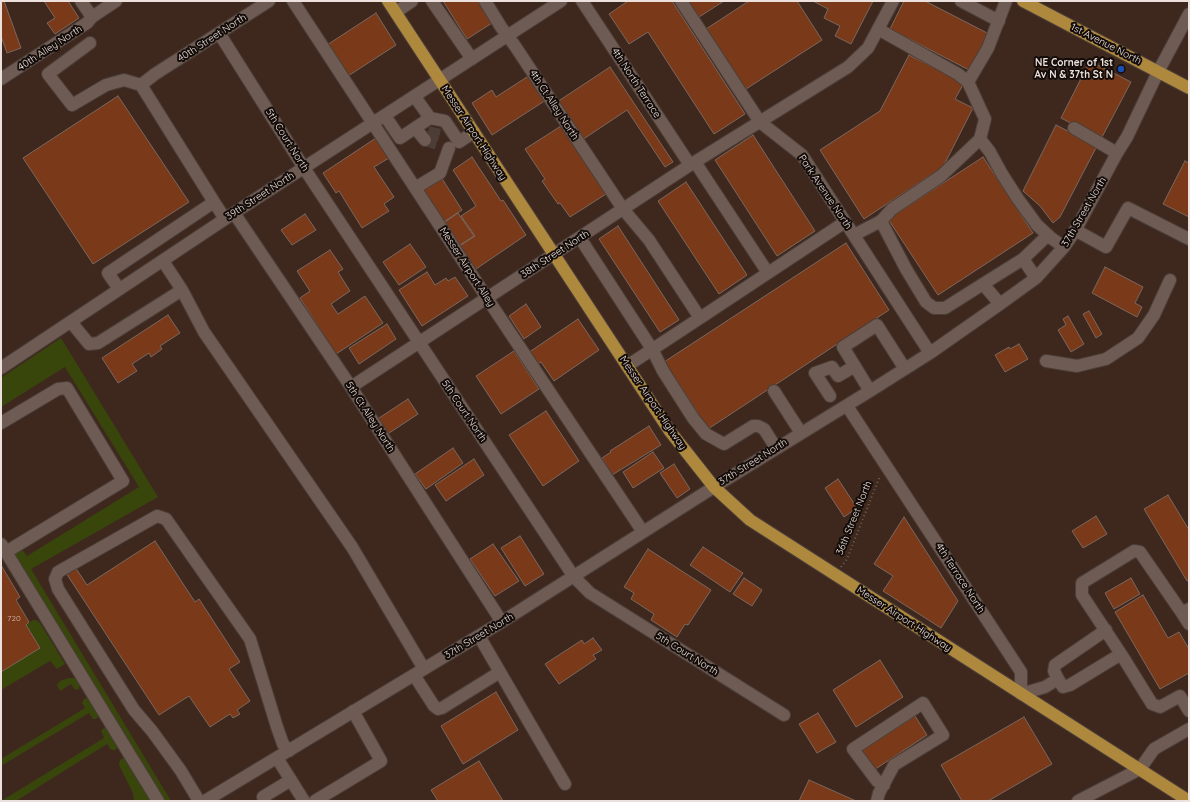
<!DOCTYPE html>
<style>
body{margin:0}
#map{position:relative;width:1190px;height:802px;overflow:hidden;background:#30211a;font-family:Quicksand,sans-serif}
canvas{display:block}
.frame{position:absolute;inset:0;border:2px solid #ece1dc;pointer-events:none}
</style>
<div id="map">
<canvas width="1190" height="802"></canvas>
<div class="frame"></div>
</div>
<script>
const context = document.querySelector('canvas').getContext('2d');
context.lineJoin = 'round';
function fillPath(path, color) { context.fillStyle = color; context.fill(path, 'evenodd'); }
const shape = rows => new Path2D(rows.map(r => 'M' + r).join(''));
function stroke(path, color, width, dash) { context.strokeStyle = color; context.lineWidth = width; context.lineCap = dash ? 'butt' : 'round'; context.setLineDash(dash || []); context.stroke(path); }
function drawText(font, color, halo, rows, align = 'center') {
  context.font = font + ' Quicksand,sans-serif'; context.lineWidth = 4; context.setLineDash([]); context.textBaseline = 'middle'; context.strokeStyle = halo; context.fillStyle = color; for (const [text, x, y, turn = 0] of rows) {
    context.save(); context.translate(x, y); context.rotate((+turn || 0) * Math.PI / 180); context.textAlign = isNaN(turn) ? turn : align; if (halo) context.strokeText(text, 0, 0); context.fillText(text, 0, 0); context.restore();
  }
}
fillPath(shape([
 [1,1,1189,1,1189,801,1,801]
]), '#3e281e');
fillPath(shape([
 [61,338,158,497,31,569,171,801,164,801,11,553,21,548,27,556,139,487,65,367,1,407,1,378],
 [33,620,36,620,40,623,65,664,57,669,50,661,1,690,1,672,40,648,26,625],
 [69,678,74,678,77,680,80,685,79,689,75,690,71,684,60,691,57,685,58,683,62,680],
 [87,698,89,699,99,714,98,717,96,719,93,719,89,713,1,766,1,759,85,708,82,703,84,699],
 [105,727,107,729,117,744,117,748,115,750,111,750,107,744,16,801,1,801,104,738,101,731],
 [123,758,126,759,151,801,134,801,133,793,119,765,120,760]
]), '#38450b');
const building = shape([
 [4,1,21,48,7,53,1,36,1,2,4,1],
 [44,1,68,1,79,18,55,34,47,23,55,18,44,1],
 [443,1,478,1,492,23,467,39,443,1],
 [628,1,672,1,745,114,714,134,648,32,629,44,609,14,628,1],
 [688,1,724,1,699,17,688,1],
 [749,1,797,1,822,40,746,89,706,29,749,1],
 [813,1,873,1,851,44,835,36,840,26,824,18,828,9,813,1],
 [904,1,925,1,989,34,971,71,890,29,904,1],
 [376,13,396,45,348,76,327,45,376,13],
 [909,55,964,83,955,99,973,108,943,167,864,219,820,150,880,111,909,55],
 [1090,61,1131,82,1101,139,1061,118,1090,61],
 [610,67,673,162,665,167,627,110,582,140,557,102,610,67],
 [530,75,546,100,492,135,472,103,492,90,496,97,530,75],
 [118,96,189,202,93,264,23,158,118,96],
 [1056,125,1097,146,1060,217,1053,223,1040,206,1023,191,1056,125],
 [561,126,606,194,570,217,560,203,558,204,542,181,545,179,525,149,561,126],
 [753,135,815,231,777,256,715,160,753,135],
 [376,138,389,158,374,167,394,197,384,204,389,211,362,228,339,191,336,193,323,173,376,138],
 [472,157,501,201,503,200,526,235,473,271,458,247,475,236,461,216,476,206,453,170,472,157],
 [983,157,1033,233,938,295,888,219,983,157],
 [1185,161,1189,163,1189,217,1163,204,1185,161],
 [441,177,462,210,442,223,421,190,441,177],
 [686,182,747,275,719,294,658,201,686,182],
 [458,213,474,236,460,245,445,222,458,213],
 [305,214,316,230,292,245,281,230,305,214],
 [618,226,679,320,660,332,599,239,618,226],
 [846,243,889,310,708,429,664,362,846,243],
 [410,244,426,267,399,285,383,262,410,244],
 [330,250,343,269,338,272,350,291,331,304,338,314,365,296,383,323,336,354,300,298,310,291,297,271,330,250],
 [1105,267,1143,287,1135,303,1142,307,1137,317,1092,293,1105,267],
 [427,272,435,285,446,278,448,281,455,277,468,296,422,326,399,290,427,272],
 [526,304,541,327,524,339,509,316,526,304],
 [1089,311,1102,334,1096,338,1083,314,1089,311],
 [168,315,180,333,160,346,162,349,151,357,149,353,132,364,137,371,118,383,102,358,168,315],
 [1068,316,1084,344,1071,352,1058,330,1066,325,1063,319,1068,316],
 [578,319,599,350,554,381,541,362,536,365,528,353,578,319],
 [387,324,396,339,359,364,349,348,387,324],
 [1019,344,1028,359,1005,372,995,355,1009,347,1010,349,1019,344],
 [514,351,539,389,501,414,476,376,514,351],
 [408,399,418,414,386,435,376,420,408,399],
 [546,411,579,461,543,486,509,435,546,411],
 [649,426,661,445,612,475,602,458,611,452,610,451,649,426],
 [453,448,463,463,426,489,415,474,453,448],
 [653,452,664,468,633,488,623,472,653,452],
 [474,459,484,475,446,501,435,485,474,459],
 [674,464,690,489,677,498,660,473,674,464],
 [838,479,857,508,844,517,825,488,838,479],
 [1168,495,1189,530,1189,580,1187,581,1144,509,1168,495],
 [1096,516,1107,534,1083,548,1072,531,1096,516],
 [904,517,958,601,941,628,883,591,893,576,874,564,904,517],
 [520,536,544,574,525,586,501,548,520,536],
 [155,541,195,602,199,599,240,662,229,669,250,701,237,710,240,714,233,718,230,714,210,727,189,696,159,715,66,573,75,567,87,585,155,541],
 [493,544,519,581,495,596,470,559,493,544],
 [703,547,743,573,730,592,690,565,703,547],
 [648,549,711,590,688,625,685,624,677,637,651,620,654,614,631,599,634,593,624,587,648,549],
 [1,565,20,597,16,600,29,622,26,625,40,648,1,672,1,565],
 [744,578,762,590,752,606,733,594,744,578],
 [1131,578,1140,594,1114,609,1105,593,1131,578],
 [1143,595,1168,638,1179,632,1189,649,1189,673,1160,689,1115,612,1143,595],
 [593,638,602,650,593,655,596,659,559,684,545,664,582,640,584,644,593,638],
 [880,660,903,697,856,727,833,690,880,660],
 [496,692,518,730,463,764,441,726,496,692],
 [818,713,836,742,817,753,799,724,818,713],
 [915,716,927,735,874,770,861,751,915,716],
 [1024,717,1052,764,988,801,962,801,941,765,1024,717],
 [479,761,503,801,438,801,431,790,479,761],
 [809,780,856,801,799,801,809,780]
]);
fillPath(building, '#7a3a19');
stroke(building, '#7a675e', 1);
stroke(shape([
 [428,132,444,136],
 [425,140,442,145]
]), '#4c3e37', 12, [12, 6]);
const minor = shape([
 [81,1,92,17],
 [293,1,487,298,643,532],
 [432,1,472,59],
 [485,1,501,27,515,46,623,209,649,240,700,318,627,366],
 [582,1,690,165],
 [681,1,760,122,802,155,930,353],
 [961,1,999,21],
 [396,12,412,1],
 [878,29,958,74,968,82,985,119,980,139],
 [219,33,304,168,574,577,590,593,784,715],
 [90,43,48,74,72,105,106,85,124,80,141,85,155,74,269,1],
 [1,79,87,23,92,17,116,1],
 [968,82,988,48,1006,1],
 [141,85,214,202],
 [415,97,430,118],
 [385,116,400,138,430,118,445,121,459,142,474,132],
 [415,128,425,140],
 [1074,128,1117,153],
 [695,162,768,273],
 [415,188,440,173,449,148],
 [234,213,351,387,498,616,500,623],
 [1075,230,1106,247,1128,208,1189,239],
 [854,235,881,221],
 [580,238,652,349,663,371,693,418,706,434,724,444,753,426,758,426,764,429,776,448],
 [1023,259,1048,235],
 [163,261,182,290,204,332,352,547,424,669],
 [983,284,1023,259,1036,278],
 [119,289,108,273,214,202,225,219],
 [1000,304,983,284,945,308,934,308,926,302,906,269,881,221,892,209,941,176,980,139,990,152,1002,174,1018,199,1037,225,1051,238,1064,247],
 [700,318,845,222],
 [71,322,89,344,98,343,182,290],
 [1046,361,1077,366,1106,359,1138,338,1154,315,1170,280],
 [1,368,234,213,561,1],
 [351,387,690,165,848,67,868,48,893,1],
 [774,391,801,433],
 [870,391,843,347,877,325,905,369],
 [830,396,815,373,832,367,838,376,855,366],
 [847,406,1021,672,1021,694,1045,687,1058,679,1063,687,1070,685,1121,654,1082,595,1082,583,1134,551,1140,552,1182,613,1189,609],
 [1,423,58,389,67,388,123,481,6,552],
 [1,544,158,801],
 [1182,613,1189,624],
 [479,636,565,784],
 [1121,654,1152,704,1160,707,1180,696,1189,711],
 [414,675,434,706,438,709,442,708,500,672],
 [1058,679,1054,671,1055,665,1106,630],
 [277,758,304,801],
 [199,801,181,771,152,731,134,710,58,589,55,579,58,572,157,516,166,519,250,639,277,727,283,744,289,751],
 [205,801,500,623,714,487,870,391,930,353,1000,304,1036,278,1064,247,1075,231,1117,153,1127,137,1158,72,1189,14],
 [265,801,263,797,291,780],
 [315,801,381,761,353,711],
 [877,801,879,793,894,765,943,735,923,703,853,749,877,781,884,785],
 [1078,801,1140,769,1154,749,1189,729]
]);
const major = shape([
 [388,1,669,430,714,487,750,520,1189,801],
 [1023,1,1189,88]
]);
stroke(minor, '#4b3e39', 14);
stroke(major, '#4b3e39', 14);
stroke(shape([
 [841,567,847,559,880,476]
]), '#6e605a', 2, [1, 3]);
stroke(minor, '#6e5b53', 12);
stroke(major, '#ae893d', 12);
for (const [x, y, r, color] of [
 [1121,69,4,"#1a4fb4"]
]) { const dot = new Path2D(); dot.arc(x, y, r, 0, 2 * Math.PI); context.fillStyle = color; context.fill(dot); stroke(dot, '#130c09', 1.5); }
drawText('8px', '#d0b7ab', null, [
 ["720",14,619]
]);
drawText('10px', '#ece1dc', '#130c09', [
 ["40th Street North",212,38,-33],
 ["1st Avenue North",1106,44,27],
 ["40th Alley North",50,48,-33],
 ["4th North Terrace",636,83,57],
 ["4th Ct Alley North",554,105,57],
 ["Messer Airport Highway",474,133,57],
 ["5th Court North",287,140,58],
 ["Park Avenue North",825,192,56],
 ["39th Street North",260,196,-33],
 ["37th Street North",1084,212,-60],
 ["38th Street North",555,254,-33],
 ["Messer Airport Alley",467,267,57],
 ["Messer Airport Highway",653,403,56],
 ["5th Court North",464,411,56],
 ["5th Ct Alley North",370,417,57],
 ["37th Street North",753,462,-32],
 ["36th Street North",854,518,-68],
 ["4th Terrace North",960,578,57],
 ["Messer Airport Highway",904,619,33],
 ["37th Street North",479,636,-31],
 ["5th Court North",687,654,32]
]);
drawText('bold 10px', '#ece1dc', '#130c09', [
 ["NE Corner of 1st",1113,63],
 ["Av N & 37th St N",1113,75]
], 'right');
</script>
